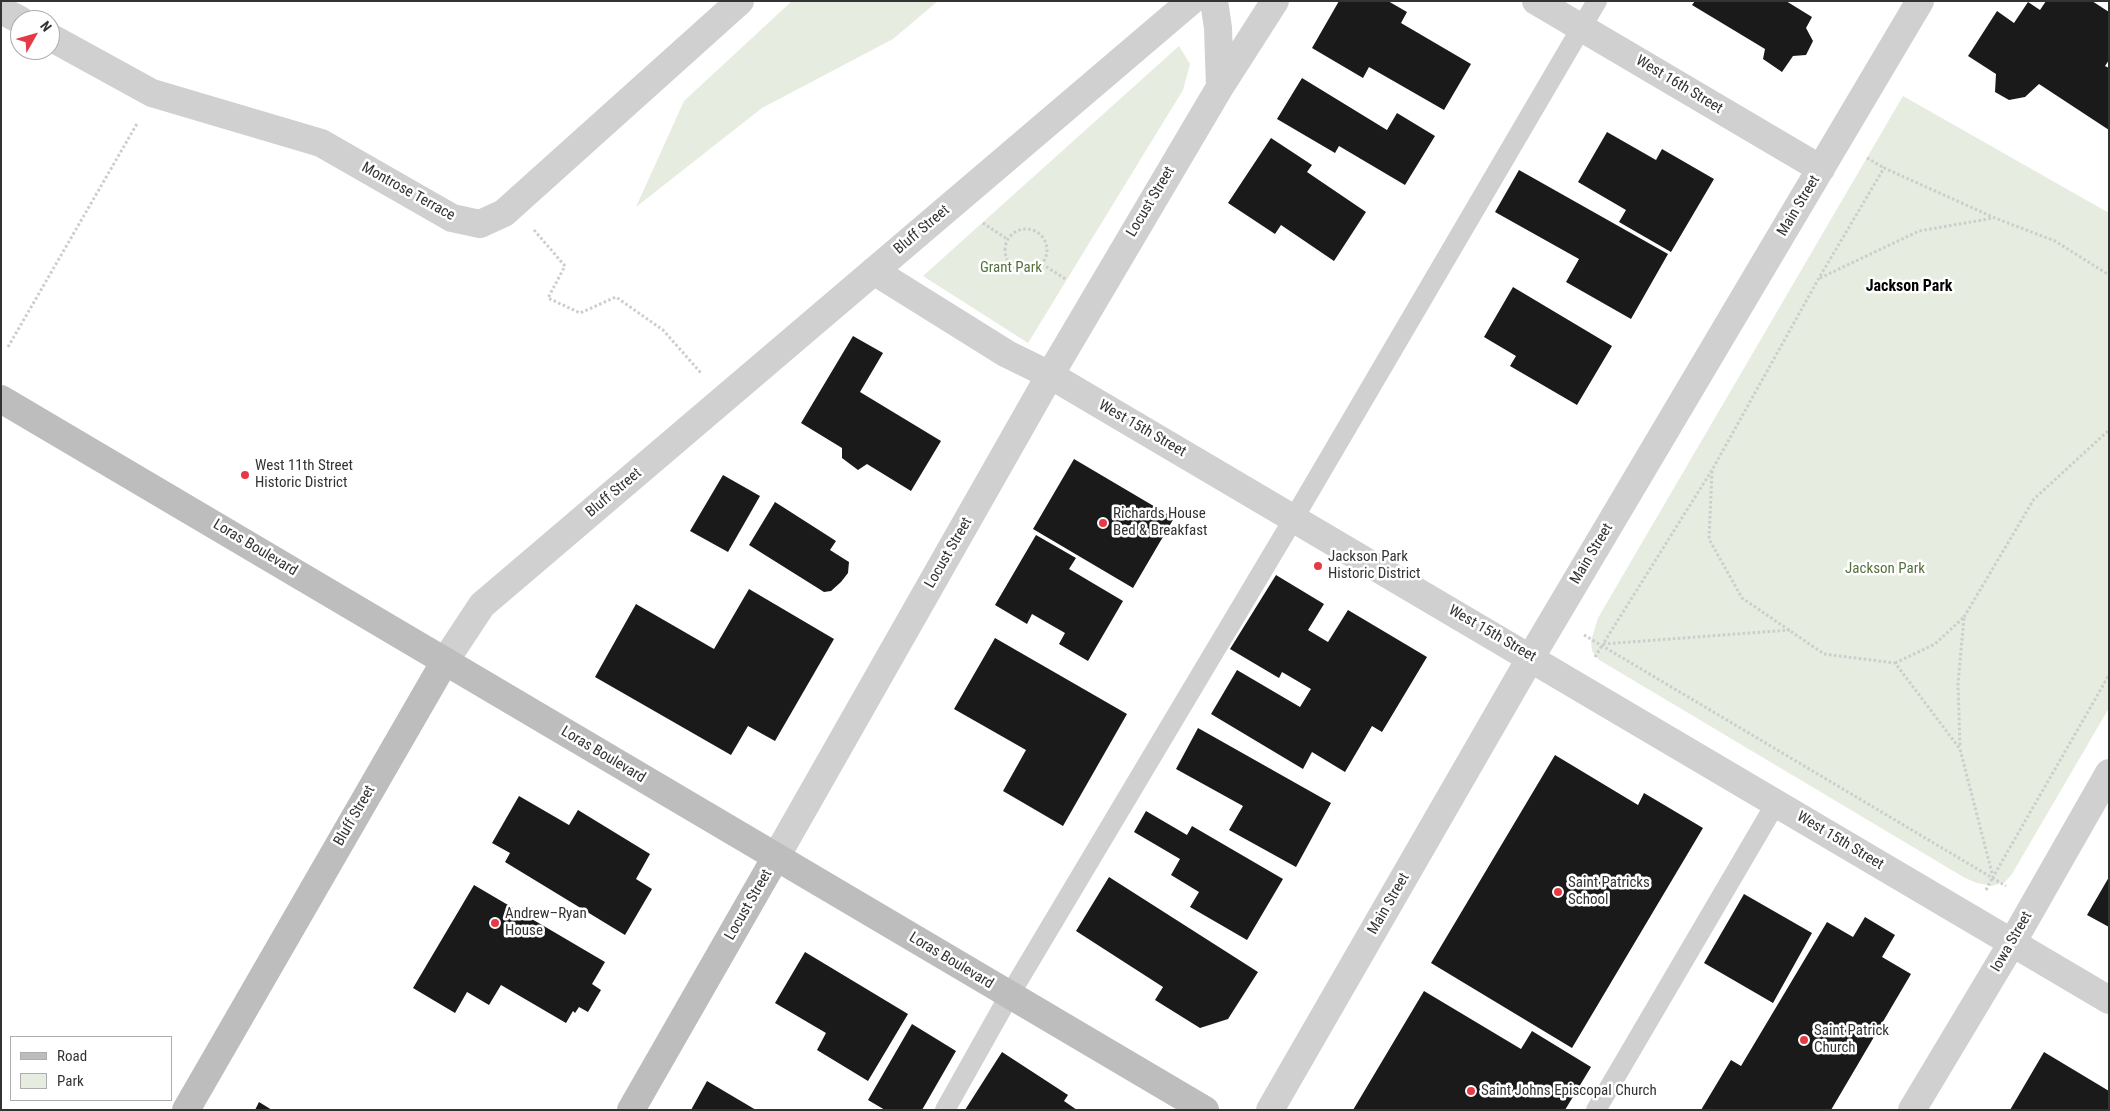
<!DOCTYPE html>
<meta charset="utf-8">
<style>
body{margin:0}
#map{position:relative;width:2110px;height:1111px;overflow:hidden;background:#fff;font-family:"Roboto Condensed",sans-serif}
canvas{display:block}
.frame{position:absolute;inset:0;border:2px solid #333;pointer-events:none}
.legend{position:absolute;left:10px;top:1036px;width:162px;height:65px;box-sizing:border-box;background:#fff;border:1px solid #adadad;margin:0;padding:6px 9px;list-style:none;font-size:15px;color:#333}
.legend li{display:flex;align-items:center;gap:10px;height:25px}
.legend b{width:25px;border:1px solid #adadad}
.north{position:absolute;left:10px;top:10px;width:50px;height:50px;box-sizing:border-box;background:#fff;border:1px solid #adadad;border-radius:50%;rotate:52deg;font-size:14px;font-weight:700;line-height:20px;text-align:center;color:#333}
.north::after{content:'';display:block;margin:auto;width:18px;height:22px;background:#e63946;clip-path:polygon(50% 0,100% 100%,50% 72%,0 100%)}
</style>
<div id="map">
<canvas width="2110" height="1111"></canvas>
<div class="frame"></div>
<ul class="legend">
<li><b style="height:6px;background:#bdbdbd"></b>Road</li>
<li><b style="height:14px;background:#e6ecdf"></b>Park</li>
</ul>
<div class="north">N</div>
</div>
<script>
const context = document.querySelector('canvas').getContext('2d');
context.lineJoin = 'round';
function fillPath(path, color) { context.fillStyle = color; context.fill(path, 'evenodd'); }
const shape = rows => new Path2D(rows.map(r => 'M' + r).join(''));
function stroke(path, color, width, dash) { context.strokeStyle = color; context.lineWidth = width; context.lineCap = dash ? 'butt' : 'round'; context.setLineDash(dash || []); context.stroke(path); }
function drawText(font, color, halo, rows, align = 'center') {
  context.font = font + ' "Roboto Condensed",sans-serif'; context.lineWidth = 5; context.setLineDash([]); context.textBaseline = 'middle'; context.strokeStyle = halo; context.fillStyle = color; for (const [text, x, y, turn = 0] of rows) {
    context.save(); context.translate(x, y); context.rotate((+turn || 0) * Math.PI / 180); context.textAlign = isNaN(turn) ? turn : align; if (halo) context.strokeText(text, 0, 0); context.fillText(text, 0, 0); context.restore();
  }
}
fillPath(shape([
 [792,1,938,1,893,39,762,108,636,207,684,101],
 [1179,46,1190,64,1183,90,1028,343,923,276],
 [1903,96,2109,213,2109,708,2012,874,2005,882,1992,886,1977,883,1965,878,1611,667,1599,660,1592,651,1591,641,1598,618]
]), '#e6ecdf');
fillPath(shape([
 [1339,1,1388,1,1407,12,1401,23,1471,64,1444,110,1369,67,1363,78,1312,48],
 [1695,1,1786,1,1812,17,1806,28,1813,41,1806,55,1793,56,1782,72,1763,59,1765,49,1692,5],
 [2046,1,2092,1,2109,12,2109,60,2105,66,2109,68,2109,130,2039,84,2025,97,2009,100,1995,92,1996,74,1968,56,1997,11,2014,23,2028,2,2040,10],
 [1302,78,1387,130,1397,113,1435,136,1405,185,1339,146,1335,153,1277,119],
 [1607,132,1656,160,1662,149,1714,179,1671,252,1619,222,1626,210,1578,182],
 [1271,138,1312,165,1307,172,1366,212,1334,261,1281,225,1275,234,1228,203],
 [1519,170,1668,254,1631,319,1566,282,1579,259,1495,212],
 [1513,287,1612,346,1577,405,1510,366,1516,356,1484,337],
 [853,336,883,353,860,392,941,441,911,491,867,464,858,470,842,458,842,448,801,423],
 [1074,459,1174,518,1133,588,1033,529],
 [723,475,760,496,728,552,690,531],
 [775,502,836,541,830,550,849,562,848,573,841,582,831,591,824,592,749,545],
 [1036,535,1076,558,1069,569,1123,601,1088,661,1059,644,1065,633,1032,614,1027,624,995,605],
 [1276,575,1324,604,1308,630,1328,642,1348,610,1427,657,1382,732,1372,726,1345,772,1312,752,1303,769,1211,714,1237,670,1300,707,1311,689,1282,672,1279,678,1230,649],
 [749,589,834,639,775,741,748,726,731,755,595,677,636,604,714,649],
 [995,638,1127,714,1063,826,1003,791,1026,750,954,709],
 [1198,728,1331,803,1296,867,1229,830,1243,806,1176,769],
 [1555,755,1638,805,1644,793,1703,828,1572,1048,1431,963],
 [519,796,569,825,578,810,650,854,636,879,652,889,625,935,505,862,510,853,492,843],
 [1146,811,1187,835,1192,826,1283,879,1247,940,1190,907,1199,892,1171,875,1180,859,1134,832],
 [1109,877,1258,972,1228,1019,1200,1028,1155,1000,1163,987,1076,931],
 [2109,877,2109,927,2087,915],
 [474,885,605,962,592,984,601,990,588,1012,579,1007,575,1013,573,1011,566,1023,501,985,489,1005,467,992,455,1013,413,988],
 [1744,894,1812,933,1773,1003,1704,963],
 [1865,917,1895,935,1882,957,1911,974,1831,1110,1701,1110,1731,1060,1741,1066,1827,922,1853,937],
 [805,952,908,1014,868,1081,817,1050,826,1033,775,1003],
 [1424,991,1521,1049,1532,1031,1591,1067,1565,1110,1353,1110],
 [912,1024,956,1051,922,1110,885,1110,868,1100],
 [1002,1052,1068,1095,1064,1101,1077,1110,965,1110],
 [2044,1052,2109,1091,2109,1110,2010,1110],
 [707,1081,756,1110,691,1110],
 [259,1102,272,1110,255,1110]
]), '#1a1a1a');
stroke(shape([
 [1867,158,1884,168],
 [983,223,1007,239],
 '1005 250a21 21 0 1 1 42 0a21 21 0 1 1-42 0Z',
 [534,230,565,266,548,298,580,313,616,297,663,330,701,373],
 [1042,264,1067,280],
 [1820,278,1919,231,1994,218],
 [8,347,138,122],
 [1712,471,1709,539,1742,598,1824,654,1895,663,1960,749,1993,877,2109,675],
 [1964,617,2034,499,2109,430],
 [1790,630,1603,644,1712,470,1819,278,1884,168,1995,218,2055,241,2109,275],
 [1584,635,2006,886],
 [1595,657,1603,644],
 [1895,663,1935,644,1964,617,1958,684,1960,747],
 [1986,890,1993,877]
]), '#cdcdcd', 3, [2.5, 2.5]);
stroke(shape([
 [945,1110,1009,996,1294,518,1597,1],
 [1596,1110,1776,803]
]), '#d0d0d0', 20);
stroke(shape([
 [1536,1,1821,169],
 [1,10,20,20],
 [50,37,152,93,321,143,452,218,480,224,504,213,740,1],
 [874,271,1007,354,1050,375,2109,1000],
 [1270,1110,1531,657,1920,1],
 [1912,1110,2012,943,2109,773]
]), '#d0d0d0', 28);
stroke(shape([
 [1214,1,1218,28,1220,87],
 [445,661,482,605,1191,1],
 [776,857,1050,375,1220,87,1275,1]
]), '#d0d0d0', 28);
stroke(shape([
 [1,399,1205,1110],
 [186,1110,445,661],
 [631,1110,776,857]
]), '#bdbdbd', 28);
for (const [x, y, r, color] of [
 [245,475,5,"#e63946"],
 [1103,523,5,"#e63946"],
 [1318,566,5,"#e63946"],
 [1558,892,5,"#e63946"],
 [495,923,5,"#e63946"],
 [1804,1040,5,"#e63946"],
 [1471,1091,5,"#e63946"]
]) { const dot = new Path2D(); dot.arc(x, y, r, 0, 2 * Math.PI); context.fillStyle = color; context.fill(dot); stroke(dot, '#fff', 2); }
drawText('15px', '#333', '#fff', [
 ["West 16th Street",1679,85,31],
 ["Montrose Terrace",408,192,29],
 ["Locust Street",1151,202,-59],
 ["Main Street",1799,206,-59],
 ["Bluff Street",922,230,-40],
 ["West 15th Street",1142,429,30],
 ["Bluff Street",614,493,-40],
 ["Loras Boulevard",255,548,31],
 ["Locust Street",949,553,-60],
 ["Main Street",1592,554,-59],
 ["West 15th Street",1492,634,30],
 ["Loras Boulevard",603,755,31],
 ["Bluff Street",355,816,-60],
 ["West 15th Street",1840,841,31],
 ["Main Street",1389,904,-60],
 ["Locust Street",749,905,-60],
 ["Iowa Street",2012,942,-60],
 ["Loras Boulevard",951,961,31]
]);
drawText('15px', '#56703f', '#fff', [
 ["Grant Park",1011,268],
 ["Jackson Park",1885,569]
]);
drawText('15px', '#333', '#fff', [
 ["West 11th Street",255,466],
 ["Historic District",255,483],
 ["Richards House",1113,514],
 ["Bed & Breakfast",1113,531],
 ["Jackson Park",1328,557],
 ["Historic District",1328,574],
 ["Saint Patricks",1568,883],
 ["School",1568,900],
 ["Andrew–Ryan",505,914],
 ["House",505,931],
 ["Saint Patrick",1814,1031],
 ["Church",1814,1048],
 ["Saint Johns Episcopal Church",1481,1091]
], 'left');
drawText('bold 16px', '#000', '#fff', [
 ["Jackson Park",1909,287]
]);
</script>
